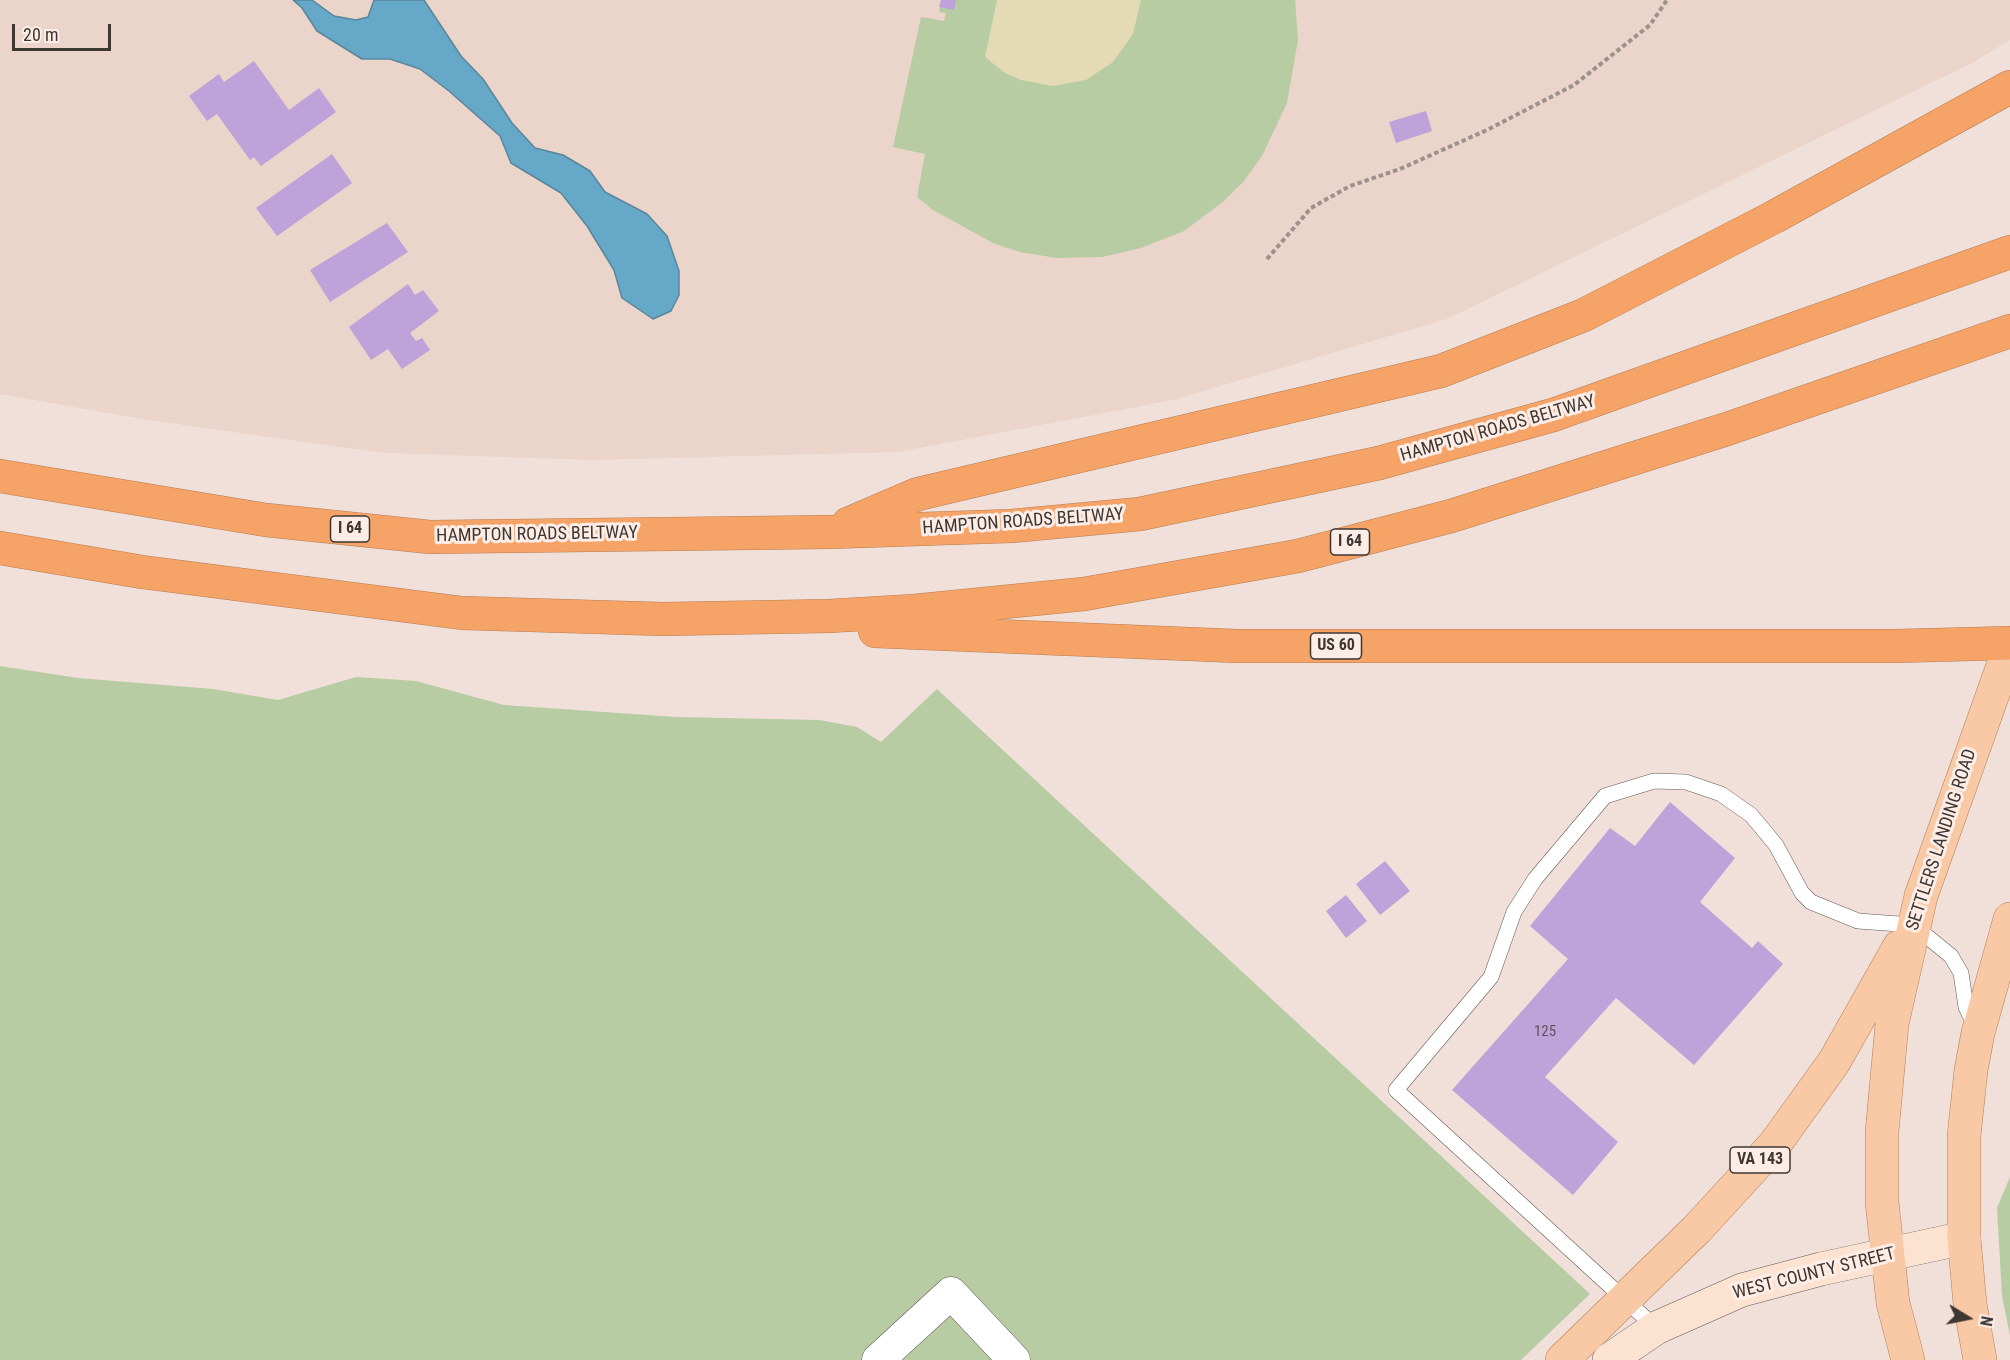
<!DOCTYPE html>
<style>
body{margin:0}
#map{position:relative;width:2010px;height:1360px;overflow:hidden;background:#f0e0d9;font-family:"Roboto Condensed",sans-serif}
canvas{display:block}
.north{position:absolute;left:1938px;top:1288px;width:60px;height:60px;-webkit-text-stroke:4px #feede6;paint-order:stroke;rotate:100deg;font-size:16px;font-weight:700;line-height:24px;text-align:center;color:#3d3734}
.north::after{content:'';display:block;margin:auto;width:21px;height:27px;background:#3d3734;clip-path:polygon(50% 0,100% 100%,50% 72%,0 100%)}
.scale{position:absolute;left:12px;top:24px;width:99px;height:27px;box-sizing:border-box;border:3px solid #3d3734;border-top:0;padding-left:8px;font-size:18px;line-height:21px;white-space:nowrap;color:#3d3734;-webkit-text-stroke:4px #feede6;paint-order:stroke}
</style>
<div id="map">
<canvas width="2010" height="1360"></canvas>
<div class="north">N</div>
<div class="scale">20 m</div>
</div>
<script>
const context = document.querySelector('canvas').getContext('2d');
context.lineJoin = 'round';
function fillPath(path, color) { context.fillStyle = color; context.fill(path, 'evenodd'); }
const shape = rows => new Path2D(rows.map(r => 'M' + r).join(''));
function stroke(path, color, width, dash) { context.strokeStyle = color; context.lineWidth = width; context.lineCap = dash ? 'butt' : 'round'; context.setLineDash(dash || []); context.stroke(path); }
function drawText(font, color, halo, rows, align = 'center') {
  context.font = font + ' "Roboto Condensed",sans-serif'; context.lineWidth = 6; context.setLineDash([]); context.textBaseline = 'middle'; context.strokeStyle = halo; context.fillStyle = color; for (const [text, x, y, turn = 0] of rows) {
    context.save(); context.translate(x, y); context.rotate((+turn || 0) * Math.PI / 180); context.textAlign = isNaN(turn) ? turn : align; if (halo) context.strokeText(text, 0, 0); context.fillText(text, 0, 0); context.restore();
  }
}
fillPath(shape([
 [0,0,2010,0,2010,40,1972,63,1447,319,1173,400,898,452,593,460,384,453,148,420,0,394]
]), '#ebd4c9');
fillPath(shape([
 [941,0,1295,0,1298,40,1287,103,1262,156,1243,182,1224,201,1184,231,1141,248,1102,257,1057,258,1020,252,995,244,933,210,917,197,925,154,893,147,921,17,944,21,946,13,939,12],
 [0,666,78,678,213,689,278,700,356,677,416,681,504,705,676,717,819,720,857,727,881,742,937,689,1590,1294,1521,1360,0,1360],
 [2010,1177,2010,1335,2002,1296,1997,1208]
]), '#b7cca3');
fillPath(shape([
 [997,0,1141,0,1133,34,1113,62,1086,80,1053,86,1021,80,1005,73,985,57]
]), '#e4dab5');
const water = shape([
 [293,0,312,0,334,16,356,20,368,17,374,0,424,0,461,56,483,79,512,123,535,148,563,155,590,171,605,192,647,214,667,236,679,271,679,295,671,311,653,319,622,298,614,270,587,226,561,193,511,163,500,136,449,91,420,69,390,59,362,59,317,31,302,8,293,0]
]);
fillPath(water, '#66a8c8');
stroke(water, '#5a869c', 1.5);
fillPath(shape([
 [941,0,956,0,954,10,939,7],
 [254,61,289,110,319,88,336,112,261,166,254,157,250,160,217,114,207,121,189,96,219,74,224,82],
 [1426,111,1432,131,1396,143,1389,122],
 [332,154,352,183,277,236,256,208],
 [387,223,408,252,330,302,310,270],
 [408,284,415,295,423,290,439,311,410,333,416,341,422,338,430,350,402,369,388,349,371,360,349,327],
 [1670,802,1735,858,1700,902,1752,948,1758,941,1783,964,1694,1065,1616,998,1545,1077,1618,1142,1573,1195,1452,1090,1568,959,1530,926,1610,828,1635,846],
 [1385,861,1410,891,1380,915,1356,884],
 [1346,895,1367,921,1346,938,1326,911]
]), '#bea2d9');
const service = shape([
 [1656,1328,1396,1090,1491,977,1514,912,1535,879,1605,796,1654,781,1686,782,1721,794,1751,815,1776,845,1802,893,1811,902,1858,921,1913,925,1951,956,1961,973,1966,1007,1976,1028]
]);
const minor = shape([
 [878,1360,951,1293,1014,1360]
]);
const secondary = shape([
 [1609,1360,1656,1328,1742,1290,1821,1269,1964,1238]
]);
const primary = shape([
 [1562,1360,1697,1229,1775,1144,1834,1062,1899,947],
 [1908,1360,1893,1303,1882,1202,1882,1132,1892,1024,1921,896,2010,646],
 [1980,1360,1970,1304,1964,1238,1964,1136,1971,1070,1978,1033,2010,919]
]);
const motorway = shape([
 [0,476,266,520,430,537,830,532,1012,526,1140,514,1379,463,1553,415,2010,252],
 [848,524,918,494,1441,371,1584,315,1774,217,2010,87],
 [0,548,142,572,462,613,663,619,829,616,914,611,1084,594,1298,556,1451,516,1727,429,2010,331],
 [875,631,1237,646,1896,646,2010,643]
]);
stroke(service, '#665852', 16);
stroke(minor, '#665852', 33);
stroke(secondary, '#665852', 34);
stroke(primary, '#b57d55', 34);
stroke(motorway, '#b57d55', 34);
stroke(shape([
 [1267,259,1311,208,1350,186,1400,169,1489,129,1574,85,1650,25,1667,0]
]), '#9c918c', 4, [4.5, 3]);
stroke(service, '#fff', 15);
stroke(minor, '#fff', 32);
stroke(secondary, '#fce3d1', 33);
stroke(primary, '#f9c8a4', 33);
stroke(motorway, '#f5a367', 33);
drawText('15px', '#5d525d', null, [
 ["125",1545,1032]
]);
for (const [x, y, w] of [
 [350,529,39],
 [1350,542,39],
 [1336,646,51],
 [1760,1160,60]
]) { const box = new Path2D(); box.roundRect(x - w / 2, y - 13, w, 26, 4.5); context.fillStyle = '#feede6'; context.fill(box); stroke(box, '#3d3734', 1.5); }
drawText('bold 16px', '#3d3734', null, [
 ["I 64",350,529],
 ["I 64",1350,542],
 ["US 60",1336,646],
 ["VA 143",1760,1160]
]);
drawText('18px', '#3d3734', '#feede6', [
 ["HAMPTON ROADS BELTWAY",1498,429,-16],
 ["HAMPTON ROADS BELTWAY",1023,522,-4],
 ["HAMPTON ROADS BELTWAY",537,535,-1],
 ["SETTLERS LANDING ROAD",1942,840,-72],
 ["WEST COUNTY STREET",1814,1274,-14]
]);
</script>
